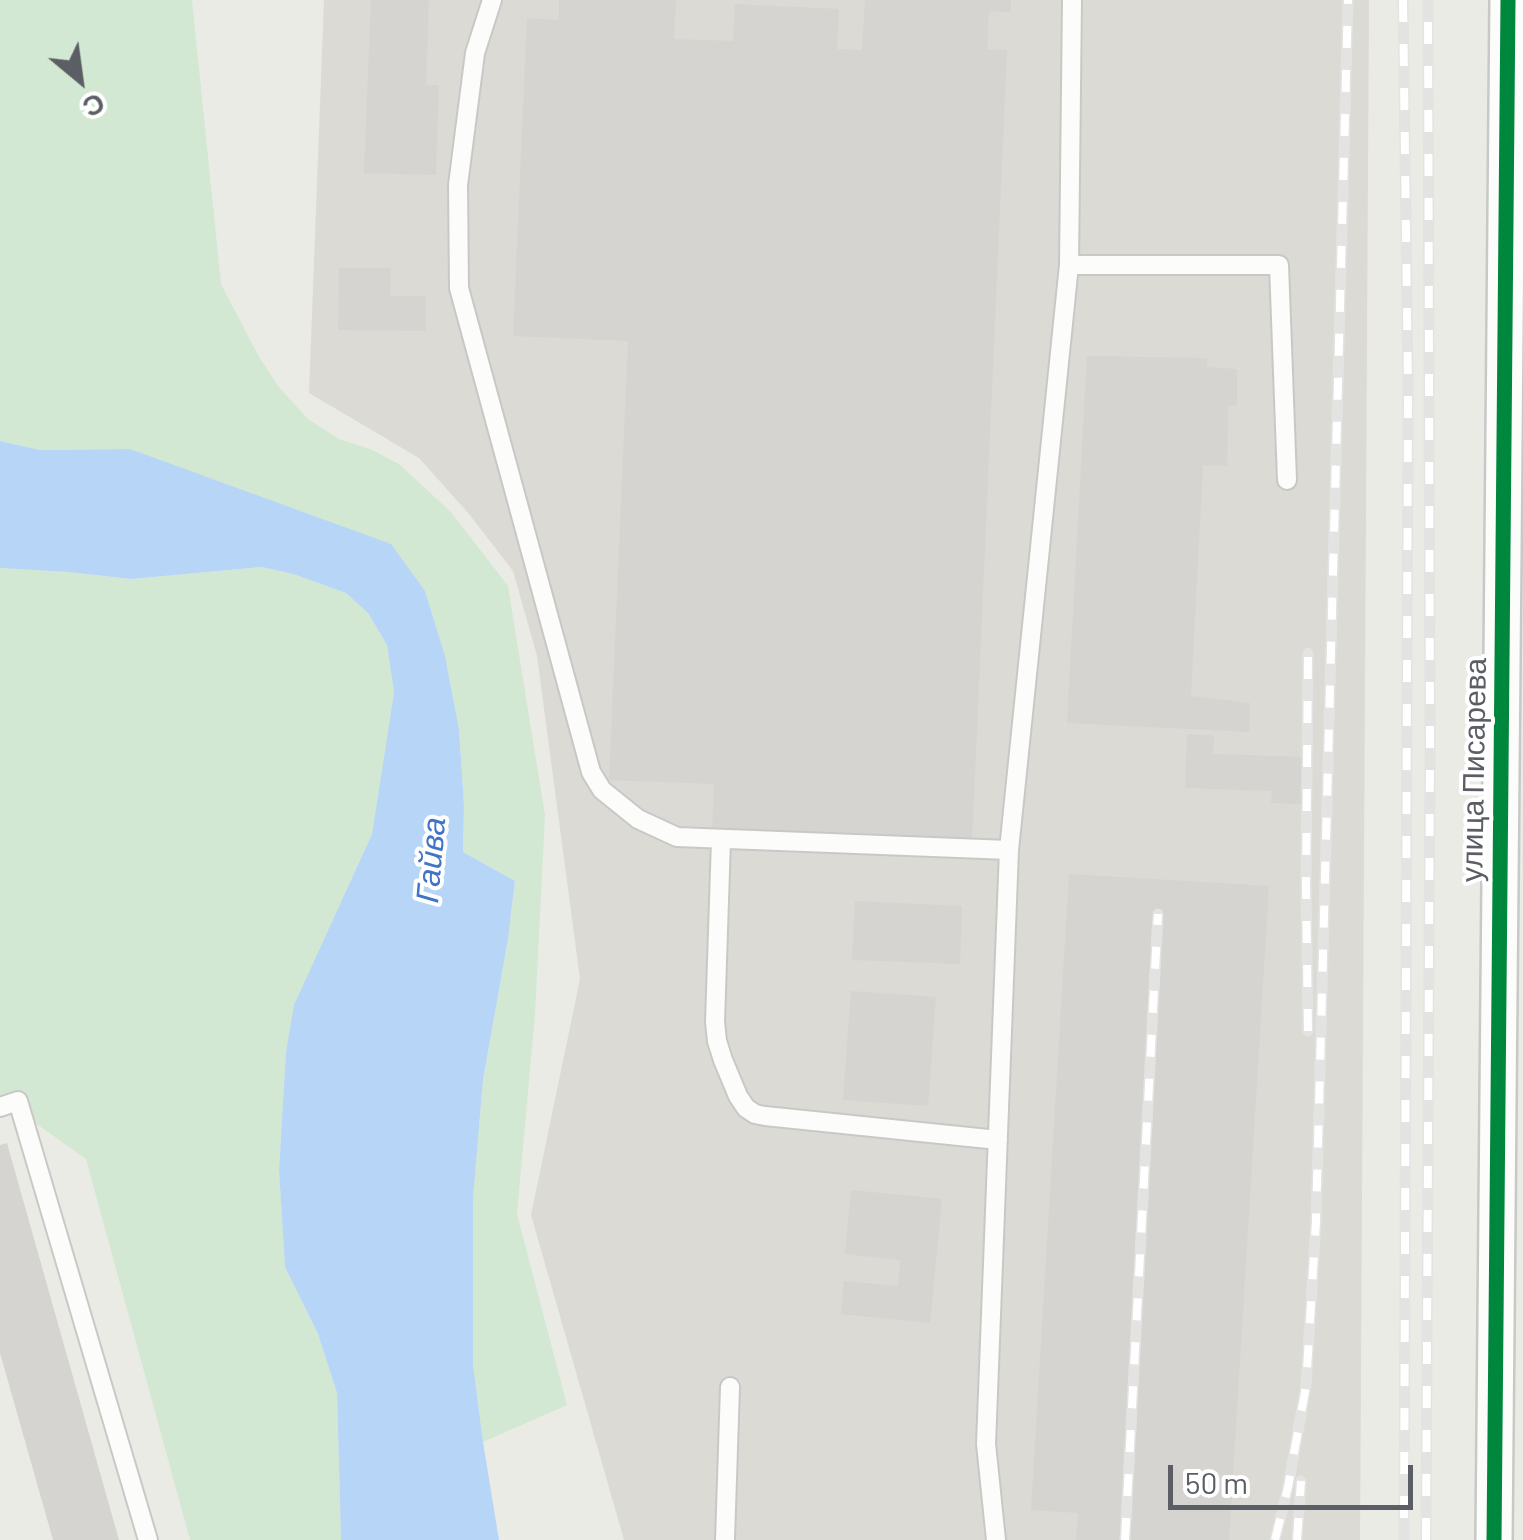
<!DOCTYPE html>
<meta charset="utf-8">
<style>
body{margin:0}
#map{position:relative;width:1523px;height:1540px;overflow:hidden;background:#ebebe5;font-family:Barlow,sans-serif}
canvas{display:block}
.north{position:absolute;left:30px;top:30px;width:100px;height:100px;-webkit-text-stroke:8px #fff;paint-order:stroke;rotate:151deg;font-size:28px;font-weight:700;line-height:40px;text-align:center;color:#5b5e64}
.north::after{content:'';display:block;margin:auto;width:35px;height:45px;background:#5b5e64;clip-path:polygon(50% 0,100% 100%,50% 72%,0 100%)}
.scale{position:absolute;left:1168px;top:1465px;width:245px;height:45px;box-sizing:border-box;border:5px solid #5b5e64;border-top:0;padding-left:12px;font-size:30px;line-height:35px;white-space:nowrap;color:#5b5e64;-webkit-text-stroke:8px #fff;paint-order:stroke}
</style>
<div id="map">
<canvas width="1523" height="1540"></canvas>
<div class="north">С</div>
<div class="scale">50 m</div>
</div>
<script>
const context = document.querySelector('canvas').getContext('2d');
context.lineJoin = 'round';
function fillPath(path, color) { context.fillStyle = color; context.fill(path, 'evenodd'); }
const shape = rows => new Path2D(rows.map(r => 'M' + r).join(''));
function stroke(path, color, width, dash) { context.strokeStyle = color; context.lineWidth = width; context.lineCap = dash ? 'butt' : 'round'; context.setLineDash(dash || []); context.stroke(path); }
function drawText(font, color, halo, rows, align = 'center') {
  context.font = font + ' Barlow,sans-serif'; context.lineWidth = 8; context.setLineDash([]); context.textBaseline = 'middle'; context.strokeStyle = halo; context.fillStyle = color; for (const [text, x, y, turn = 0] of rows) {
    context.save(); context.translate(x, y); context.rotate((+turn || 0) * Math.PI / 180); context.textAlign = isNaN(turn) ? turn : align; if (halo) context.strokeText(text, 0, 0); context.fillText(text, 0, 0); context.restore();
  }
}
fillPath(shape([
 [324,0,1369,0,1360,1540,624,1540,531,1215,580,979,537,656,513,571,469,514,419,458,309,393]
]), '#dbdad5');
fillPath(shape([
 [0,0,192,0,221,284,258,355,278,386,308,419,339,439,370,449,399,464,451,512,508,586,545,815,535,1014,517,1214,567,1405,483,1442,473,1364,473,1199,483,1080,508,939,515,881,463,852,464,806,459,729,445,656,425,591,130,449,40,450,0,441],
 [262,567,293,574,346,593,368,613,387,645,394,692,372,834,294,1006,286,1051,279,1170,285,1267,318,1334,337,1393,341,1540,190,1540,86,1159,0,1098,0,568,68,572,131,579]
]), '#d2e8d2');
fillPath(shape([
 [0,441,40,450,130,449,391,544,425,591,445,656,459,729,464,806,463,852,515,881,508,939,483,1080,473,1199,473,1364,483,1442,499,1540,341,1540,337,1393,318,1334,285,1267,279,1170,286,1051,294,1005,372,834,394,692,387,645,368,613,346,593,293,574,262,567,131,579,68,572,0,568]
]), '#b7d6f7');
fillPath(shape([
 [371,0,429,0,426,85,439,85,436,175,364,173],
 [559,0,676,0,674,39,733,41,735,4,839,9,837,49,862,50,865,0,1011,0,1011,12,989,11,987,49,1007,50,972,842,712,831,714,784,609,780,628,341,513,336,527,18,559,20],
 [339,268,391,268,390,296,426,296,426,331,338,330],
 [1087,356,1207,358,1207,367,1237,369,1237,405,1228,406,1227,466,1203,465,1191,696,1250,703,1249,732,1067,723],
 [1187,734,1214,735,1213,754,1304,757,1302,804,1271,803,1272,791,1185,788],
 [1069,874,1269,886,1229,1540,1076,1540,1078,1513,1031,1510],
 [855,901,962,906,960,964,852,960],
 [851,991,936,997,928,1106,843,1100],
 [7,1143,119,1540,53,1540,0,1353,0,1145],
 [851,1190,942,1199,930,1323,841,1314,844,1281,898,1286,900,1260,845,1254]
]), '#d5d4d0');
const lane = shape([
 [492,0,475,53,458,185,459,288,591,772,602,790,638,819,677,837,1009,850],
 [1069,265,1279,265,1287,480],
 [721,840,715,1022,717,1041,723,1060,738,1096,746,1108,755,1114,765,1116,998,1140],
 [0,1107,18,1101,148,1540],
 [725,1540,730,1387],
 [996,1540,986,1444,1009,850,1069,265,1072,0]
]);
const street = shape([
 [1494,1540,1508,0]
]);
stroke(lane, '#c8c9c7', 22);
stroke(street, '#c8c9c7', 40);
stroke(lane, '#fcfcfb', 18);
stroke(street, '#fcfcfb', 35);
const rail = shape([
 [1403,0,1408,388,1404,1540],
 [1308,1031,1306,885,1308,653],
 [1125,1540,1158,914],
 [1275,1540,1288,1487,1306,1386,1316,1221,1348,0],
 [1297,1540,1301,1481],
 [1426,1540,1430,751,1428,0]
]);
stroke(rail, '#e3e3e2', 11);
stroke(rail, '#fff', 8, [22]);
stroke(shape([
 [1494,1540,1508,0]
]), '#00873e', 15);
drawText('30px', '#5b5e64', '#fff', [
 ["улица Писарева",1474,770,-89]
]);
drawText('italic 32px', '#4174c6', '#fff', [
 ["Гайва",431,860,-85]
]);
</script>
